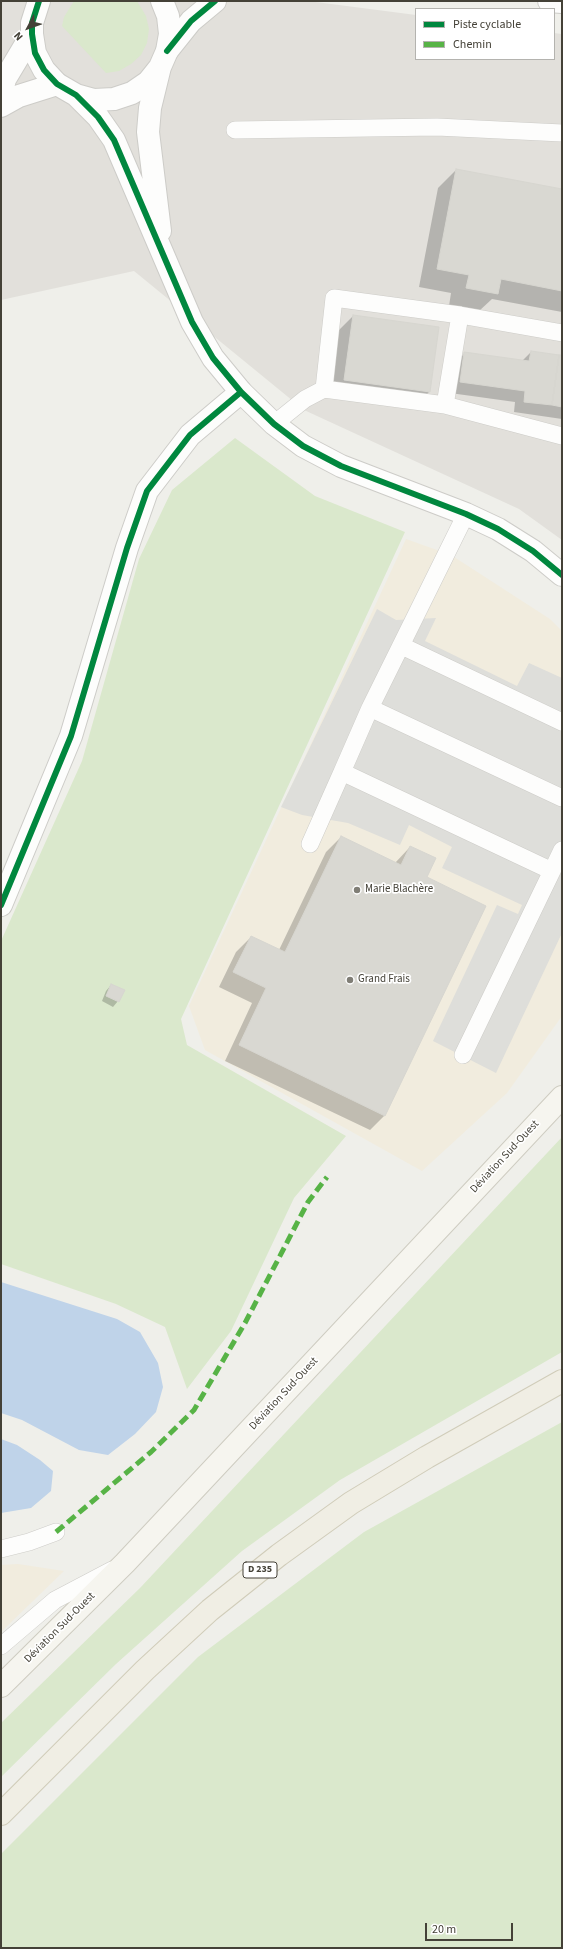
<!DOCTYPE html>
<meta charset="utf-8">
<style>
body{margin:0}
#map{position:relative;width:563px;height:1949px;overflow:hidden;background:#efefea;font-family:"Source Sans 3",sans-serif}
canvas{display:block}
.frame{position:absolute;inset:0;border:2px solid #444137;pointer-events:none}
.legend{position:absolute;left:415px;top:8px;width:140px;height:52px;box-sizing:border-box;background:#fff;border:1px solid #b4b3af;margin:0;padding:5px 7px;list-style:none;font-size:12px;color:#444137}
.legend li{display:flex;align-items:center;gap:8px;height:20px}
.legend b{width:20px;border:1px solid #b4b3af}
.north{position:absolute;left:8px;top:8px;width:40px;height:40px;-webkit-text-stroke:3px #fff;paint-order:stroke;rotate:229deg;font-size:11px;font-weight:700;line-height:16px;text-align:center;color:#444137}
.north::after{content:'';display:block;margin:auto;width:14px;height:18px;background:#444137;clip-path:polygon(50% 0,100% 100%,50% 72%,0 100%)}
.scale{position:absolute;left:425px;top:1923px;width:88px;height:18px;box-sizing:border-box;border:2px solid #444137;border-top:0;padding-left:5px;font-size:12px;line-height:14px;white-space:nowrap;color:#444137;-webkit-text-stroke:3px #fff;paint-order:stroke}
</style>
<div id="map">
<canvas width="563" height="1949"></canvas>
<div class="frame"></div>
<ul class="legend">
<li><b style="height:5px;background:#00873e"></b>Piste cyclable</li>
<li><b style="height:5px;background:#57b346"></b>Chemin</li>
</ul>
<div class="north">N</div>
<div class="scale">20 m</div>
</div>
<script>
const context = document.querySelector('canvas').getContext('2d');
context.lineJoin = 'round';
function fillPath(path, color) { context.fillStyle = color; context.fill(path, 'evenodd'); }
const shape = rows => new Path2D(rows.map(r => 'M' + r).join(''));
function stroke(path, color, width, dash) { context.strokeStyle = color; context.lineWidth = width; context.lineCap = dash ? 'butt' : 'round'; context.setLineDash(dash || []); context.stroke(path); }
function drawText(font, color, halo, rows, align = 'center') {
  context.font = font + ' "Source Sans 3",sans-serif'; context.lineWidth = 3.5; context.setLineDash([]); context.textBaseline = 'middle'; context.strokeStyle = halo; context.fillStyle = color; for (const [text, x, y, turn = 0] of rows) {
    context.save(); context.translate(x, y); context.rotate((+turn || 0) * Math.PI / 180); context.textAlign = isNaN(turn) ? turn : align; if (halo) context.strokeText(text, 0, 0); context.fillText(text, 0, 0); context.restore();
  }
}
fillPath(shape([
 [406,539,451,555,550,619,562,631,562,1016,507,1093,422,1171,205,1050,189,1006],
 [18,1564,64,1571,1,1632,1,1565]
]), '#f1ecde');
fillPath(shape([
 [1,1,308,1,416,15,416,59,554,59,554,33,562,34,562,540,519,509,304,410,134,271,1,300]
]), '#e2e0db');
fillPath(shape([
 [74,1,137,1,146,16,149,29,147,43,141,55,131,64,119,71,106,73,62,26,64,17],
 [235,438,315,496,405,532,181,1019,187,1045,346,1136,294,1198,231,1331,187,1389,165,1327,116,1304,1,1264,1,941,82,761,139,559,172,490],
 [562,1137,562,1352,340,1480,242,1551,116,1664,1,1777,1,1723,140,1588],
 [562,1422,562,1948,1,1948,1,1854,198,1657,364,1532]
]), '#dae8cc');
fillPath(shape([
 [377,609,396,620,436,618,425,641,517,686,529,663,562,678,562,933,496,1073,433,1041,497,905,518,914,522,905,442,868,452,847,409,825,400,845,348,823,302,815,281,807]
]), '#dededa');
fillPath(shape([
 [1,1282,117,1319,140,1332,158,1363,163,1387,156,1412,135,1434,108,1455,79,1450,22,1420,1,1413],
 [1,1439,17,1445,40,1460,53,1471,51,1491,31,1508,1,1513]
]), '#bfd3e9');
fillPath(shape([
 [456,170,562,190,562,312,492,299,479,311,449,306,451,293,419,287,438,188],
 [353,316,429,392,414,407,329,395,338,331],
 [531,352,562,356,562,419,514,412,515,402,450,393,454,364,465,353,522,361],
 [341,837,395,863,410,847,426,878,385,1115,370,1130,225,1061,252,1003,219,987,236,952,251,937,279,950,326,852],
 [111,985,118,1001,113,1007,102,1001,106,991]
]), '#0003');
const building = shape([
 [456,169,562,189,562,291,501,279,498,294,466,288,469,275,437,269,456,169],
 [353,315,439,327,430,392,344,380,353,315],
 [531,351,559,355,552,405,524,402,525,391,460,382,464,352,529,361,531,351],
 [559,355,562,355,562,407,552,405,559,355],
 [341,836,401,865,410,846,436,858,427,877,486,906,385,1116,239,1045,266,988,233,972,251,936,285,952,341,836],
 [111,984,125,990,119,1002,106,996,111,984]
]);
fillPath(building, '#d9d8d2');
stroke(building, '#d7d6d0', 1);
const service = shape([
 [235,130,437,127,562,133],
 [460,315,562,333],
 [445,405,460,315,334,298,324,389,445,405,562,436],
 [274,424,305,399,324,389],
 [466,514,370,708,342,772,552,871,562,850],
 [402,646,562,722],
 [370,708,562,798],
 [310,844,342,772],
 [463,1055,552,871],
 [1,1549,29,1542,56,1532],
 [1,1646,55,1600,112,1570]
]);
const minor = shape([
 [549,1,562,2],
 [167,51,191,21,215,1],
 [1,96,5,79,32,34],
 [1,106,19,96,57,84],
 [1,905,71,736,127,548,147,491,190,435,241,392]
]);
const tertiary = shape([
 [39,1,32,23,32,34,35,53,44,70,57,84,76,95,98,117,114,140,192,322,213,358,241,392,274,424,303,446,341,466,466,514,498,529,533,551,562,575],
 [76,95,94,100,114,99,132,93,148,82,160,67],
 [160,231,148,132,150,108,160,67,167,51,170,34,168,16,162,1]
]);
const secondary = shape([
 [1,1686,125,1563,562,1097]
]);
const primary = shape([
 [1,1814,145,1670,210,1610,279,1555,351,1503,427,1457,562,1381]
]);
stroke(service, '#cdccc8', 18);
stroke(minor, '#cdccc8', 24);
stroke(tertiary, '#cdccc8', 24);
stroke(secondary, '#ceccc1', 24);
stroke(primary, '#d0ccb9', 24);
stroke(service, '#fdfdfc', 17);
stroke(minor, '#fdfdfc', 22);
stroke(tertiary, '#fdfdfc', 22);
stroke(secondary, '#f6f5ef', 22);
stroke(primary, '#f0eee4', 22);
stroke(shape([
 [56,1532,151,1452,194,1410,245,1323,308,1202,327,1177]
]), '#57b346', 5, [10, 5]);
stroke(shape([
 [39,1,32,23,32,34,35,53,44,70,57,84,76,95,98,117,114,140,192,322,213,358,241,392,274,424,303,446,341,466,466,514,498,529,533,551,562,575],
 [167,51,191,21,215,1],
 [1,905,71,736,127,548,147,491,190,435,241,392]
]), '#00873e', 6);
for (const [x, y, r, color] of [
 [357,890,4,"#807e76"],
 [350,980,4,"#807e76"]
]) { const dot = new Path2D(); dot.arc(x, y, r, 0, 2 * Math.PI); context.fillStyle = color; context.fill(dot); stroke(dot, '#fff', 1.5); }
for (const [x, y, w] of [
 [260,1570,34]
]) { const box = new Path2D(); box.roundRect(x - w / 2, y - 8, w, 16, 3); context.fillStyle = '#fff'; context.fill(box); stroke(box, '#444137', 1); }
drawText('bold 10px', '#444137', null, [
 ["D 235",260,1570]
]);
drawText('11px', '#444137', '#fff', [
 ["Marie Blachère",365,890],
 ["Grand Frais",358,980]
], 'left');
drawText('11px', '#444137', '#fff', [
 ["Déviation Sud-Ouest",505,1157,-47],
 ["Déviation Sud-Ouest",284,1394,-47],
 ["Déviation Sud-Ouest",60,1628,-45]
]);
</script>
